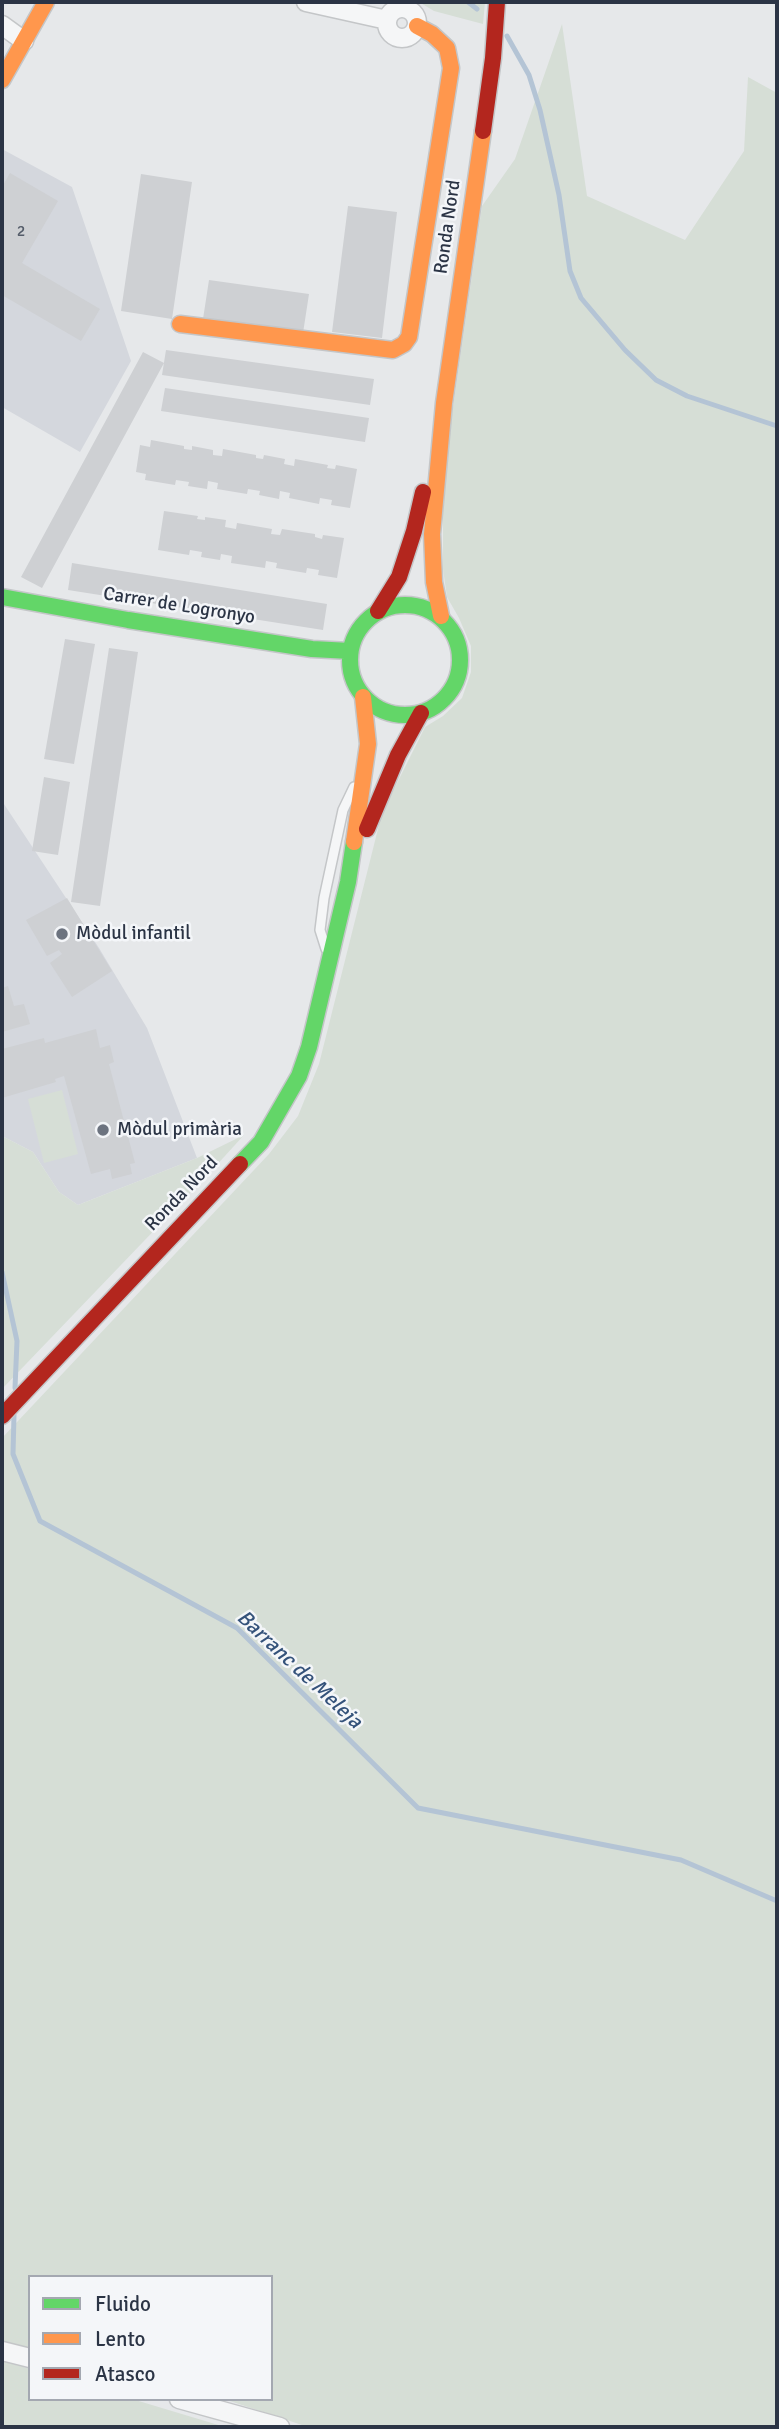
<!DOCTYPE html>
<meta charset="utf-8">
<style>
body{margin:0}
#map{position:relative;width:779px;height:2429px;overflow:hidden;background:#e6e8ea;font-family:Signika,sans-serif}
canvas{display:block}
.frame{position:absolute;inset:0;border:4px solid #2b3445;pointer-events:none}
.legend{position:absolute;left:28px;top:2275px;width:245px;height:126px;box-sizing:border-box;background:#f4f6f9;border:2px solid #a4a8b1;margin:0;padding:9px 12px;list-style:none;font-size:21px;color:#2b3445}
.legend li{display:flex;align-items:center;gap:14px;height:35px}
.legend b{width:35px;border:2px solid #a4a8b1}
</style>
<div id="map">
<canvas width="779" height="2429"></canvas>
<div class="frame"></div>
<ul class="legend">
<li><b style="height:9px;background:#63d668"></b>Fluido</li>
<li><b style="height:9px;background:#ff974d"></b>Lento</li>
<li><b style="height:9px;background:#b3261e"></b>Atasco</li>
</ul>
</div>
<script>
const context = document.querySelector('canvas').getContext('2d');
context.lineJoin = 'round';
function fillPath(path, color) { context.fillStyle = color; context.fill(path, 'evenodd'); }
const shape = rows => new Path2D(rows.map(r => 'M' + r).join(''));
function stroke(path, color, width, dash) { context.strokeStyle = color; context.lineWidth = width; context.lineCap = dash ? 'butt' : 'round'; context.setLineDash(dash || []); context.stroke(path); }
function drawText(font, color, halo, rows, align = 'center') {
  context.font = font + ' Signika,sans-serif'; context.lineWidth = 5; context.setLineDash([]); context.textBaseline = 'middle'; context.strokeStyle = halo; context.fillStyle = color; for (const [text, x, y, turn = 0] of rows) {
    context.save(); context.translate(x, y); context.rotate((+turn || 0) * Math.PI / 180); context.textAlign = isNaN(turn) ? turn : align; if (halo) context.strokeText(text, 0, 0); context.fillText(text, 0, 0); context.restore();
  }
}
fillPath(shape([
 [2,149,72,187,131,361,80,452,2,407],
 [2,801,99,948,147,1028,197,1158,78,1205,59,1192,33,1152,2,1136]
]), '#d4d7dd');
fillPath(shape([
 [419,2,485,2,483,24,434,11],
 [562,24,587,196,685,240,744,151,748,77,777,93,777,2427,308,2427,224,2399,271,2399,271,2277,30,2277,30,2351,2,2344,2,1438,269,1154,298,1116,319,1064,382,813,425,727,443,716,462,698,471,672,471,646,459,618,447,597,443,569,443,503,452,414,482,206,515,159],
 [62,1090,78,1154,44,1163,28,1099],
 [244,1135,214,1168,2,1389,2,1136,33,1152,59,1192,78,1205,197,1158],
 [2,2361,30,2369,30,2399,132,2399,225,2427,2,2427]
]), '#d6ded6');
stroke(shape([
 [468,2,477,9],
 [507,36,529,75,540,110,559,195,570,271,581,298,625,350,656,380,687,396,777,426],
 [2,1272,17,1341,15,1388],
 [14,1415,13,1454,40,1521,237,1628,418,1808,681,1860,777,1901]
]), '#b4c4d5', 5);
fillPath(shape([
 [10,173,58,201,22,263,100,309,81,341,2,295,2,187],
 [141,174,192,182,172,319,121,311],
 [348,206,397,212,382,338,332,332],
 [209,280,309,294,303,333,203,319],
 [166,350,374,379,370,405,162,375],
 [143,352,164,363,42,588,21,577],
 [165,388,369,418,365,442,161,411],
 [151,440,184,446,184,449,192,450,192,446,213,450,213,455,222,456,223,449,256,455,256,458,263,459,264,455,285,459,284,464,294,466,295,459,328,465,327,468,335,469,336,465,357,469,350,508,331,505,332,500,320,498,319,504,289,498,290,493,280,491,279,499,259,495,260,491,248,489,247,494,217,489,218,483,208,481,207,489,188,486,189,482,176,480,175,485,145,480,146,474,136,472,140,445,150,447],
 [164,511,198,516,197,519,205,520,205,517,226,520,225,527,236,529,237,523,272,529,271,534,280,535,282,529,315,534,315,537,322,539,323,535,344,538,337,578,318,575,319,570,307,568,306,573,276,568,277,563,266,561,265,568,231,563,232,556,221,554,220,560,201,557,202,552,190,550,189,555,158,550],
 [72,563,327,604,323,630,68,590],
 [65,639,95,644,74,764,44,759],
 [109,648,138,652,100,906,71,902],
 [44,777,70,782,58,855,32,851],
 [67,898,112,971,72,997,50,963,62,954,59,950,47,956,26,920],
 [8,986,14,1006,24,1004,30,1024,2,1032,2,988],
 [96,1029,100,1048,110,1045,114,1062,109,1064,135,1163,130,1164,132,1174,112,1179,110,1169,91,1174,64,1076,55,1079,56,1082,2,1098,2,1049,44,1038,45,1043]
]), '#ced0d3');
const lane = shape([
 [326,949,320,930,324,898,343,810,354,787]
]);
const street = shape([
 [306,2,387,20],
 '387 23a15 15 0 1 1 30 0a15 15 0 1 1-30 0Z',
 [2,25,24,41],
 [2,2351,30,2358],
 [179,2399,280,2427]
]);
const fast = shape([
 [2,597,128,620,312,649,350,651],
 '350 660a55 55 0 1 1 110 0a55 55 0 1 1-110 0Z',
 [240,1164,261,1142,299,1076,309,1047,348,882,354,842]
]);
const slow = shape([
 [2,80,46,2],
 [180,324,393,350,404,344,409,337,451,68,447,48,432,34,417,26],
 [441,616,434,582,432,534,444,403,483,131],
 [354,842,368,744,363,697]
]);
const jam = shape([
 [483,131,493,58,497,2],
 [378,611,399,577,414,531,423,492],
 [367,829,398,755,421,713],
 [2,1416,240,1164]
]);
stroke(lane, '#c4c6c8', 12);
stroke(street, '#c4c6c8', 21);
stroke(fast, '#c4c6c8', 19);
stroke(slow, '#c4c6c8', 19);
stroke(jam, '#c4c6c8', 19);
stroke(lane, '#f5f6f7', 9);
stroke(street, '#f5f6f7', 18);
stroke(fast, '#63d668', 16);
stroke(slow, '#ff974d', 16);
stroke(jam, '#b3261e', 16);
for (const [x, y, r, color] of [
 [62,934,7,"#6c737f"],
 [103,1130,7,"#6c737f"]
]) { const dot = new Path2D(); dot.arc(x, y, r, 0, 2 * Math.PI); context.fillStyle = color; context.fill(dot); stroke(dot, '#f4f6f9', 2.5); }
drawText('16px', '#545c69', null, [
 ["2",21,232]
]);
drawText('19px', '#2b3445', '#f4f6f9', [
 ["Ronda Nord",448,227,-82],
 ["Carrer de Logronyo",179,606,9],
 ["Ronda Nord",182,1194,-46]
]);
drawText('19px', '#2b3445', '#f4f6f9', [
 ["Mòdul infantil",76,934],
 ["Mòdul primària",117,1130]
], 'left');
drawText('italic 21px', '#34527a', '#f4f6f9', [
 ["Barranc de Meleja",299,1670,43]
]);
</script>
